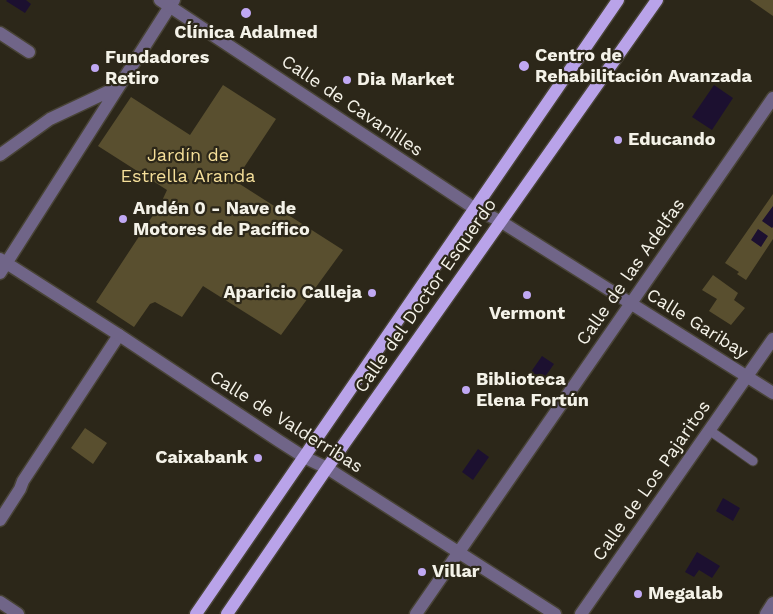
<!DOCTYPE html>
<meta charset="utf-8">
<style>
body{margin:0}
canvas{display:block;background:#2c2719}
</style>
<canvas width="773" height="614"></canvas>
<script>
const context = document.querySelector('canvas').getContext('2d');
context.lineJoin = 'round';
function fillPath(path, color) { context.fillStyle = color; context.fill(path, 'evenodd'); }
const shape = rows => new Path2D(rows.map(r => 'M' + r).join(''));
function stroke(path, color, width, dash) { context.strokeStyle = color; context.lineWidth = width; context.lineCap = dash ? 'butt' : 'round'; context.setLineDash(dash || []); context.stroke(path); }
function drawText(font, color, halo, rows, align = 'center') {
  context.font = font + ' "Work Sans",sans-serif'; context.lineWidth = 4.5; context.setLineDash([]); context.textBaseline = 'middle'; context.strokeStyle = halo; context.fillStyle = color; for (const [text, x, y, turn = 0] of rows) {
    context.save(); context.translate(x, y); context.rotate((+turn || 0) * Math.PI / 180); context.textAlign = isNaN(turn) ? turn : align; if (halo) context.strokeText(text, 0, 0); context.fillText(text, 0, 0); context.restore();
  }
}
fillPath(shape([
 [750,0,773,0,773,16],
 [223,85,276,119,235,181,343,250,281,335,203,286,182,317,155,302,150,304,134,327,96,302,161,203,167,190,98,146,131,97,190,135],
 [773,194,773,239,746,280,737,274,739,272,725,263],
 [713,275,738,293,734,300,745,308,731,325,709,311,717,299,702,290],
 [85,428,107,443,93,464,71,448]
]), '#594f2f');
fillPath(shape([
 [7,0,26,0,31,4,25,13,6,1],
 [714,85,733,98,712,130,692,117],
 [773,206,773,227,772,228,762,221],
 [758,229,768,236,761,247,751,240],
 [542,356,554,364,538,387,526,379],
 [478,449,489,457,473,480,462,472],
 [723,498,740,508,733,521,716,511],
 [697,552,720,566,712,578,699,570,694,577,685,572]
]), '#1c1030');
const service = shape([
 [709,430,753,461]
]);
const pedestrian = shape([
 [0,33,29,52],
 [0,520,20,489,23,481,119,335]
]);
const minor = shape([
 [0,155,50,119,118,87],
 [474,208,500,221,773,393],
 [0,259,119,335,279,441,304,457,327,468,555,614],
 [0,273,174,0],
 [0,602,18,614],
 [416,614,773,98],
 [581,614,773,339],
 [766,614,773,603]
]);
const tertiary = shape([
 [160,0,474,208]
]);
const primary = shape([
 [196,614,618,0],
 [227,614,327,468,657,0]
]);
stroke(service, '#484336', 11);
stroke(pedestrian, '#484336', 15);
stroke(minor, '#484336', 15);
stroke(tertiary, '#484336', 15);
stroke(primary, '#484336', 15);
stroke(service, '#706588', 9);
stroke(pedestrian, '#706588', 12);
stroke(minor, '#706588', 12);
stroke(tertiary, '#706588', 12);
stroke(primary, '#b9a3e9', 12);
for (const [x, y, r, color] of [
 [246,13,6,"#c0a8f3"],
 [524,66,6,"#c0a8f3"],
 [95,68,5,"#c0a8f3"],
 [347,80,5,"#c0a8f3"],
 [618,140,5,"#c0a8f3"],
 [123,219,5,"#c0a8f3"],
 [372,293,5,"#c0a8f3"],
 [527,295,5,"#c0a8f3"],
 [466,390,5,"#c0a8f3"],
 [258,458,5,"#c0a8f3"],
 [422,572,5,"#c0a8f3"],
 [638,594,5,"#c0a8f3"]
]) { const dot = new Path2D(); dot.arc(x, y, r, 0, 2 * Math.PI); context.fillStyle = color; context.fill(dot); stroke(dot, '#2c2719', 2); }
drawText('bold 18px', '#f4f2e8', '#2c2719', [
 ["Cĺínica Adalmed",246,33,"center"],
 ["Centro de",535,56],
 ["Rehabilitación Avanzada",535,77],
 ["Fundadores",105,58],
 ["Retiro",105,79],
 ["Dia Market",357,80],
 ["Educando",628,140],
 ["Andén 0 - Nave de",133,209],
 ["Motores de Pacífico",133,230],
 ["Aparicio Calleja",362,293,"right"],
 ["Vermont",527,314,"center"],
 ["Biblioteca",476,380],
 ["Elena Fortún",476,401],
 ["Caixabank",248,458,"right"],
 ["Villar",432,572],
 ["Megalab",648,594]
], 'left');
drawText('18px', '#f4f2e8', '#2c2719', [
 ["Calle de Cavanilles",352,106,34],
 ["Calle de las Adelfas",631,272,-55],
 ["Calle del Doctor Esquerdo",426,296,-55],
 ["Calle Garibay",697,324,32],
 ["Calle de Valderribas",286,422,32],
 ["Calle de Los Pajaritos",652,481,-55]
]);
drawText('18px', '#f5df9a', '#2c2719', [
 ["Jardín de",188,156],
 ["Estrella Aranda",188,177]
]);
</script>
